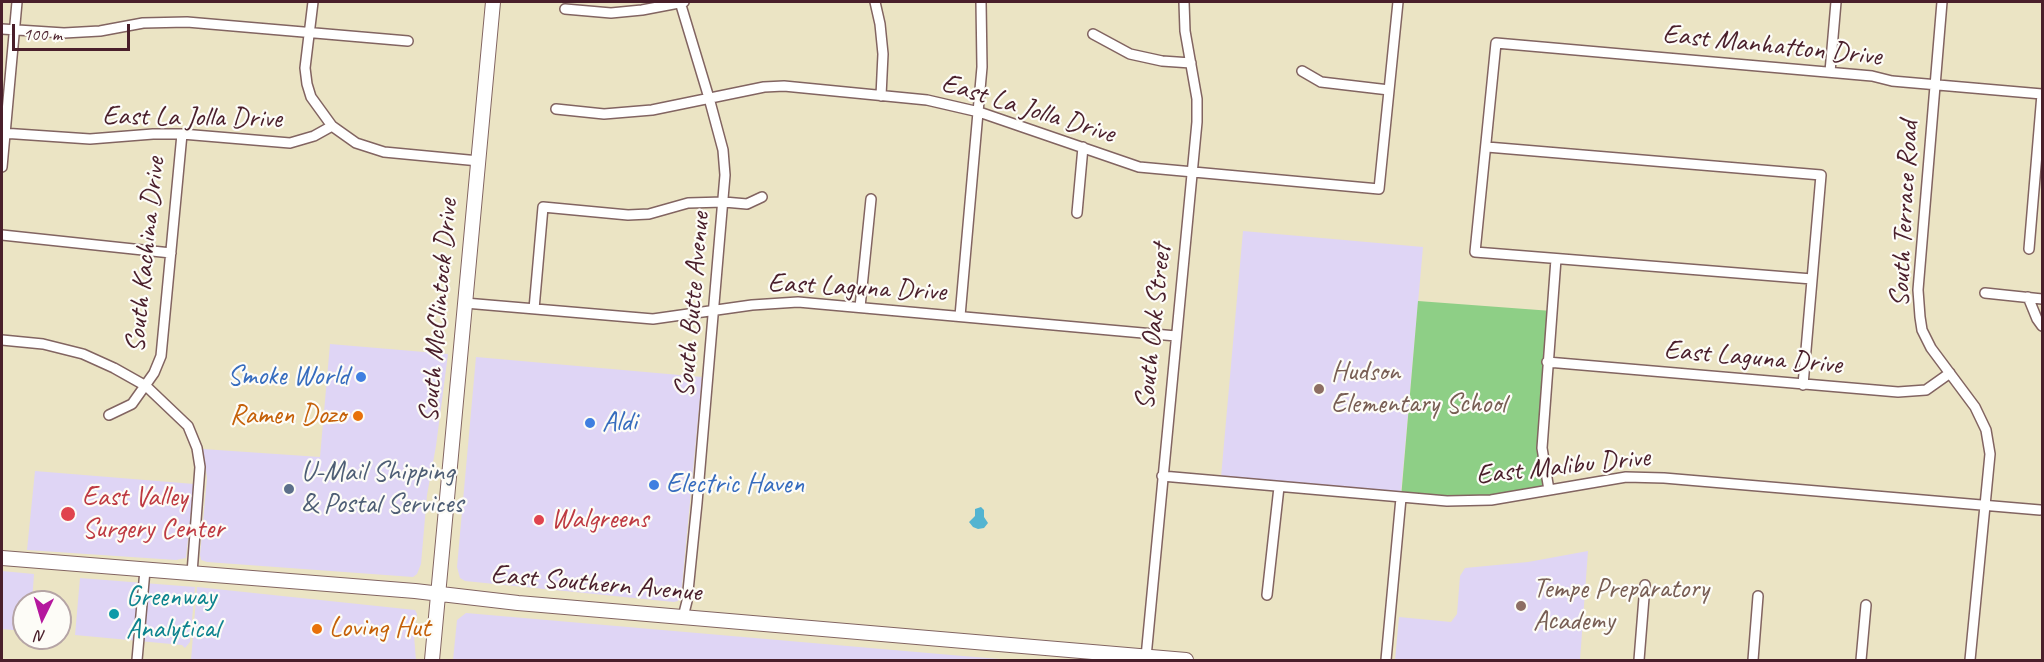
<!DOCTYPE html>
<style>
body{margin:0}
#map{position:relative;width:2044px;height:662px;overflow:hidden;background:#ebe4c4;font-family:Caveat,sans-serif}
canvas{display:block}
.frame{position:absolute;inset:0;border:3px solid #4a1f2b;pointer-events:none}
.north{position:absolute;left:12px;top:590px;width:60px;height:60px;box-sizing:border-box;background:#fdfcf7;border:2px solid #b5a4a5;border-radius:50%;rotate:185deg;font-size:16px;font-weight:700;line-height:24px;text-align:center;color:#4a1f2b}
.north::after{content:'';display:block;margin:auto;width:21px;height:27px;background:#b5179e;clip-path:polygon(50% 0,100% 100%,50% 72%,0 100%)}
.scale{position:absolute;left:12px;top:24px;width:118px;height:27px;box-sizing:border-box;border:3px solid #4a1f2b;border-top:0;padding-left:8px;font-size:18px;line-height:21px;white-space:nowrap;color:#4a1f2b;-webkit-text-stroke:4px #fdfcf7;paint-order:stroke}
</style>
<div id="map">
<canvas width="2044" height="662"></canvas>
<div class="frame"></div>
<div class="north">N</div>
<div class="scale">100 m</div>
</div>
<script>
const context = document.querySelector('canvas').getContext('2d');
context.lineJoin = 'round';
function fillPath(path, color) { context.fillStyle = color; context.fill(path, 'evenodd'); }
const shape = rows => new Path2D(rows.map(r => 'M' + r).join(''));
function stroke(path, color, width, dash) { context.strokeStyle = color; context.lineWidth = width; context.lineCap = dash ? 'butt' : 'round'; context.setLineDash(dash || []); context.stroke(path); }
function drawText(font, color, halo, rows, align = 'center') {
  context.font = font + ' Caveat,sans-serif'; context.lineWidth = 4.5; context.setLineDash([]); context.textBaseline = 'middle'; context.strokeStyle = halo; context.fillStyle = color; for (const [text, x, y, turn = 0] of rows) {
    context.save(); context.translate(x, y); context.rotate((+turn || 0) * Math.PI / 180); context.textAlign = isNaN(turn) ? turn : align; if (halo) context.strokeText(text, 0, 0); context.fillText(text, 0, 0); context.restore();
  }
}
fillPath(shape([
 [1243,231,1423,247,1401,493,1221,477],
 [330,344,448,354,436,446,427,495,421,564,417,574,413,577,207,562,201,560,200,555,207,478,203,449,320,457],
 [476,357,702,377,681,596,678,601,674,602,465,581,460,578,457,567],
 [35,471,194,484,186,558,176,560,27,550],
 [1588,551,1580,660,1395,660,1399,617,1451,622,1457,614,1460,576,1465,568,1528,562],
 [2,571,34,574,32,602,24,602,24,631,2,629],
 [80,578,195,587,190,642,185,648,182,645,75,635],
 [197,587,415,610,417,614,414,636,416,660,191,660],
 [466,613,963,656,1013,660,453,660,457,620]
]), '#dfd5f5');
fillPath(shape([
 [1418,301,1552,311,1542,447,1549,490,1491,500,1401,498]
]), '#8ecf86');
fillPath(shape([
 [981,507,984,510,984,517,988,523,984,528,978,529,973,527,969,522,975,516,975,509]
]), '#53b4d1');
const street = shape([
 [313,2,305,68,307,84,311,97,332,126],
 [680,2,709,98,723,150,725,175,697,503,687,601,683,617],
 [875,2,880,24,883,54,881,96],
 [1942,2,1918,290,1920,317,1922,330,1931,348,1975,407,1986,430,1990,454,1970,660],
 [565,9,611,13,642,10,684,2],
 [2,29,64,33,100,31,143,23,187,22,408,41],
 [1093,34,1130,54,1162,61,1191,63],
 [1302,71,1321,82,1389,90],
 [1830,72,1836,2],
 [556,109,604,114,652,110,764,87,784,86,927,100,979,112,1139,167,1379,189,1398,2],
 [2,133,90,139,153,134,182,134,290,143,314,136,332,126,356,143,384,152,479,161],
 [1487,147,1821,175,1803,385],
 [2,167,17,2],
 [1077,213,1083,147],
 [2,235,171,253],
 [2029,249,2042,94],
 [1812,279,1475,252,1496,43,1872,76,1892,81,2042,94],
 [1985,293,2042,299],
 [2028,297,2037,319,2042,326],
 [465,303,653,319,752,305,798,302,1176,336],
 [860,307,871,199],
 [534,309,543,207,628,215,649,214,688,203,724,202,747,204,762,197],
 [960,316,982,67,981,2],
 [2,340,43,344,83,354,114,368,146,386,188,426,197,448,200,467,192,573],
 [1547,362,1898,392,1926,390,1950,373],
 [109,415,132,404,154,373,161,356,182,134],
 [1162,476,1447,501,1491,500,1626,477,1664,478,2040,510],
 [1549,490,1542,448,1556,259],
 [1267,595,1279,487],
 [1146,657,1197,122,1197,99,1185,31,1184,2],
 [137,660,145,570],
 [1386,660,1401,498],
 [1639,660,1645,585],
 [1753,660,1758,596],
 [1861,660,1866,605]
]);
const secondary = shape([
 [2,558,415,591,518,603,1186,660],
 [432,660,493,2]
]);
stroke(street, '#826461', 12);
stroke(secondary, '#826461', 16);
stroke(street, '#fff', 9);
stroke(secondary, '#fff', 14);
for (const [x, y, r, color] of [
 [361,377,6,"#3f7fe0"],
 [1319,389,6,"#8d6e63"],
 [358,416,6,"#e8710a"],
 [590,423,6,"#3f7fe0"],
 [654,485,6,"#3f7fe0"],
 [289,489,6,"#5c6f8a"],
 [68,514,8,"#e0444e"],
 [539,520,6,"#e0444e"],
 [1521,606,6,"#8d6e63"],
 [114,614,6,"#0f9aa8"],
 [317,629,6,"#e8710a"]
]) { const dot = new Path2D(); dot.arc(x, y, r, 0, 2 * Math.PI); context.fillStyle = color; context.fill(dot); stroke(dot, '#fdfcf7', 2); }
drawText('28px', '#4a1f2b', '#fdfcf7', [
 ["East Manhatton Drive",1772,46,6],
 ["East La Jolla Drive",1028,109,17],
 ["East La Jolla Drive",192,118,1],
 ["South Terrace Road",1905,214,-87],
 ["South Kachina Drive",146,255,-84],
 ["East Laguna Drive",857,288,3],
 ["South Butte Avenue",693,305,-85],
 ["South McClintock Drive",439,311,-85],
 ["South Oak Street",1154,327,-84],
 ["East Laguna Drive",1753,358,5],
 ["East Malibu Drive",1563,467,-6],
 ["East Southern Avenue",596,584,5]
]);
drawText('28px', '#785e54', '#fdfcf7', [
 ["Hudson",1331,373],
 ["Elementary School",1331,405],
 ["Tempe Preparatory",1533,590],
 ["Academy",1533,622]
], 'left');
drawText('28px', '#366cbe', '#fdfcf7', [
 ["Smoke World",349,377,"right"],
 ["Aldi",602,423],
 ["Electric Haven",666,485]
], 'left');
drawText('28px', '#c56008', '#fdfcf7', [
 ["Ramen Dozo",346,416],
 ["Loving Hut",329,629,"left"]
], 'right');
drawText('28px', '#4e5e75', '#fdfcf7', [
 ["U-Mail Shipping",301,473],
 ["& Postal Services",301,505]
], 'left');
drawText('28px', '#be3a42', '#fdfcf7', [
 ["East Valley",82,498],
 ["Surgery Center",82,530],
 ["Walgreens",551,520]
], 'left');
drawText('28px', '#0d838f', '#fdfcf7', [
 ["Greenway",126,598],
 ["Analytical",126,630]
], 'left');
</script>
